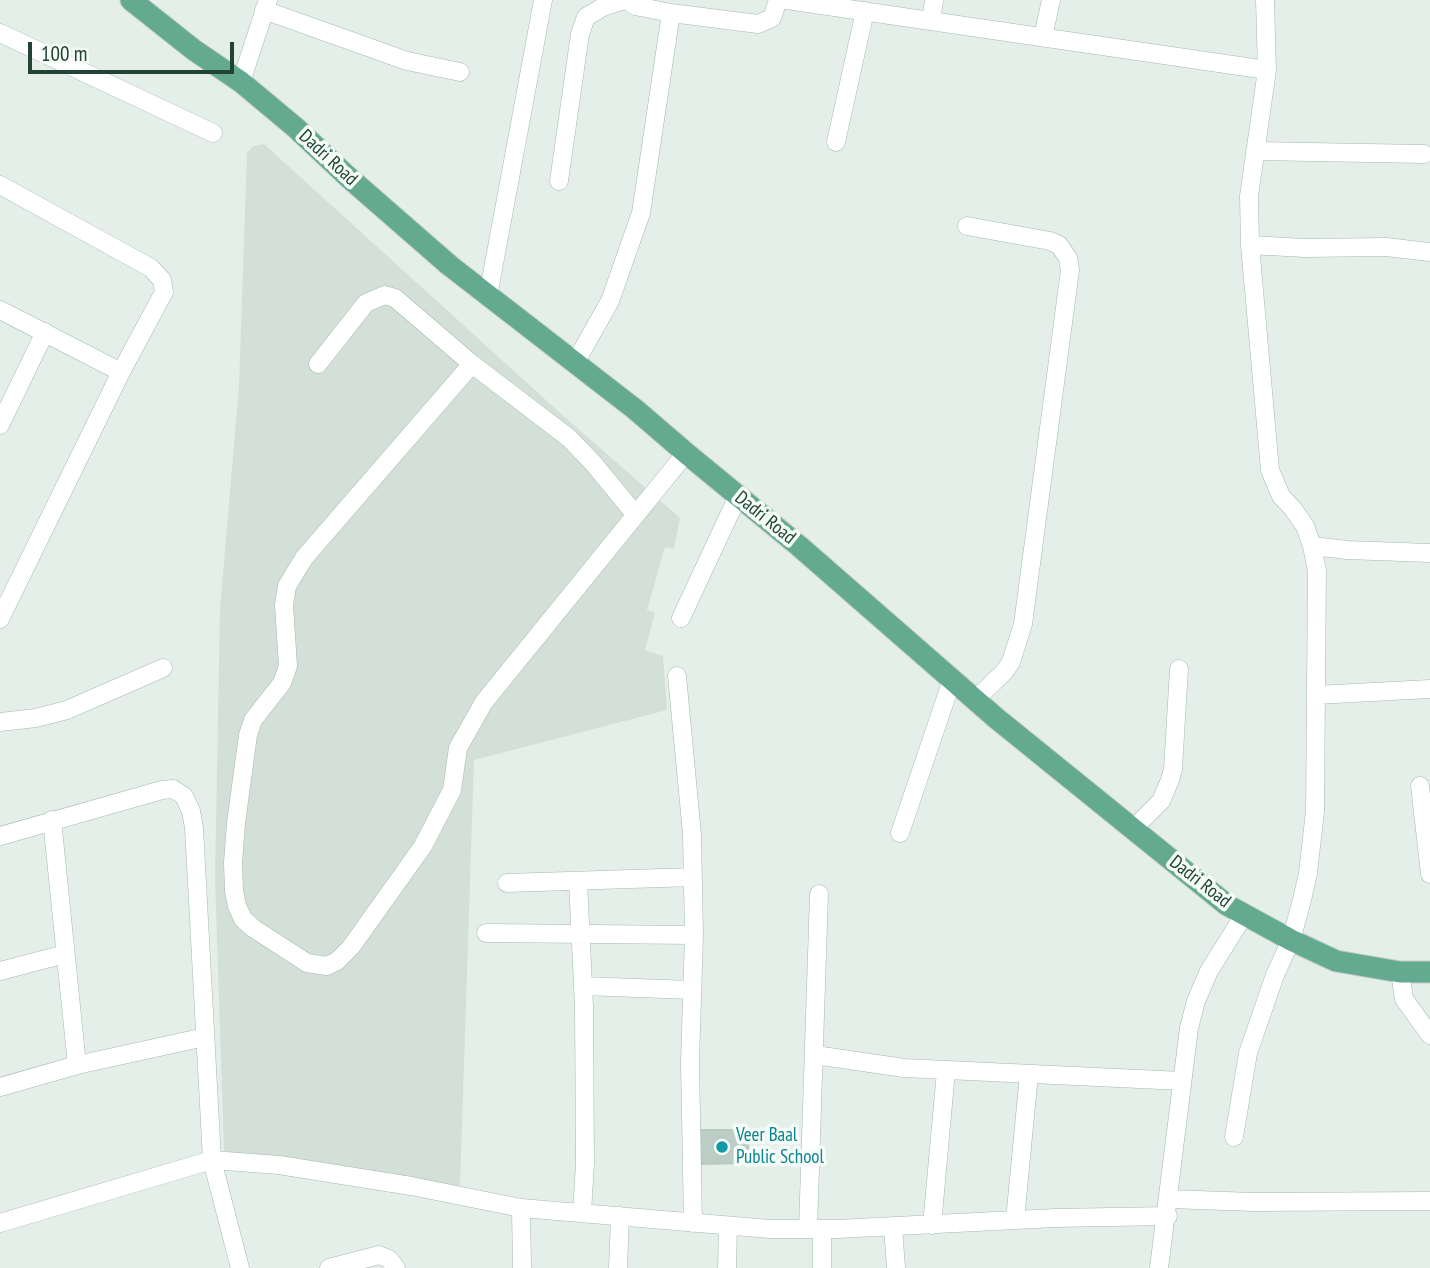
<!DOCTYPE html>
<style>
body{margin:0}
#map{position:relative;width:1430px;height:1268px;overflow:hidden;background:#e4efe9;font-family:"PT Sans Narrow",sans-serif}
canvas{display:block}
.scale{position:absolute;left:28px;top:42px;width:206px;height:32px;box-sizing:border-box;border:4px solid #214437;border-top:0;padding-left:9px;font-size:21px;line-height:24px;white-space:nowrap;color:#214437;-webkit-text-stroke:5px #f5fbf7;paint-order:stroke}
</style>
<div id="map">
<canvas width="1430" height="1268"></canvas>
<div class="scale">100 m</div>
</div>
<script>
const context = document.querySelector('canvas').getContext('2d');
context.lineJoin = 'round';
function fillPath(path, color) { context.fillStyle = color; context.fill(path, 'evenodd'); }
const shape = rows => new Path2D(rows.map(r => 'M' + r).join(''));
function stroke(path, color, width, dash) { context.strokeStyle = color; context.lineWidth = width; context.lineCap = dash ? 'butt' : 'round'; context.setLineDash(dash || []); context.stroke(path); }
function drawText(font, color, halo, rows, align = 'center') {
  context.font = font + ' "PT Sans Narrow",sans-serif'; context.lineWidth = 7; context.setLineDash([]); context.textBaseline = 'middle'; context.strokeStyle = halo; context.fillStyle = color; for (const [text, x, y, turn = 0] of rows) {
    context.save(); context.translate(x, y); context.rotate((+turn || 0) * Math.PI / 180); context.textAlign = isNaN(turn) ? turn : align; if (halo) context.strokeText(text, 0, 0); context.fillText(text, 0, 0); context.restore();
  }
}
fillPath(shape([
 [264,144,559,412,680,518,674,549,665,547,647,610,655,613,645,650,663,656,667,710,474,760,460,1186,224,1151,215,879,220,609,239,386,247,153,253,146]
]), '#d2e0d8');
const building = shape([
 [695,1130,748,1130,748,1163,696,1164,695,1130]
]);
fillPath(building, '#bccdc5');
stroke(building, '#b5cabf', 2);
const minor = shape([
 [627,0,635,6,671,13,758,24,772,18,778,0],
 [787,0,1267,70],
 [264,10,407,61,460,72],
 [931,21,934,0],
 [0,33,213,133],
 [1043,37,1051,0],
 [241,82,268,0],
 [836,142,865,11],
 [1255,151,1424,154],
 [559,181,580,34,586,17,603,7,625,0],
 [0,185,151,268,162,280,164,292,121,372,0,619],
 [967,226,1050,241,1059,245,1068,258,1070,270,1023,624,1011,662,1004,672,975,700],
 [1250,245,1305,248,1386,247,1430,252],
 [488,296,543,0],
 [0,310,121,372],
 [575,363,610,301,641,213,671,13],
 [318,364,366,303,385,295,395,298,472,364,569,438,593,463,635,514],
 [472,364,304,558,287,586,284,605,288,666,282,683,253,720,248,735,236,823,233,863,234,891,237,906,243,919,253,928,307,963,327,966,337,961,351,947,423,846,452,790,458,748,484,702,686,453],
 [0,425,45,332],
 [1312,546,1347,550,1430,553],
 [681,618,738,496],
 [677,676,692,834,694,935,690,1062,693,1223],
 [1316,695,1430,689],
 [0,722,36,718,67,710,163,668],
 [1420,786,1430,874],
 [52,820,77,1065,205,1037],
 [1133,829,1161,801,1170,780,1173,769,1179,669],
 [900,833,952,680],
 [0,836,162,790,173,789,184,796,191,811,194,828,212,1160,240,1268],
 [578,881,584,1007,585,1163,582,1213],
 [507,883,693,877],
 [486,933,694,935],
 [0,971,65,954],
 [1400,972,1404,999,1430,1035],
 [583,986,691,990],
 [815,1055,904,1068,1182,1081],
 [0,1087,77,1065],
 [1234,1137,1248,1053,1275,975,1291,940,1302,900,1308,873,1315,811,1317,571,1312,546,1305,526,1293,509,1281,496,1270,470,1250,245,1249,196,1267,70,1265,0],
 [1169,1199,1254,1202,1430,1201],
 [521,1208,522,1268],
 [1015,1220,1029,1074],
 [0,1223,212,1160,279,1165,411,1186,521,1208,770,1229,837,1229,1055,1218,1168,1216],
 [932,1225,946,1071],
 [893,1227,896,1268],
 [808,1229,819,894],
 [822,1229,822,1268],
 [329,1268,379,1255,389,1259,396,1268],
 [618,1268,620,1216],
 [727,1268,728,1226],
 [1159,1268,1189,1028,1196,1001,1209,971,1244,915]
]);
const major = shape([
 [131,0,194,50,241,82,296,128,347,176,449,265,636,410,686,453,799,546,996,718,1227,905,1291,940,1336,961,1400,972,1430,972]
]);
stroke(minor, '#a6b8b0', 19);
stroke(major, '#c1cbc7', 23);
stroke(minor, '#fff', 18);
stroke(major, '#63aa91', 21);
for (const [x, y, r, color] of [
 [722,1147,7,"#0f9aa8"]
]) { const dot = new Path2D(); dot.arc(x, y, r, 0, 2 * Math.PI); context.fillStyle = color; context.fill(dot); stroke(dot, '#f5fbf7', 2.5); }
drawText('19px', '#214437', '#f5fbf7', [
 ["Dadri Road",328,158,43],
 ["Dadri Road",765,518,39],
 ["Dadri Road",1200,882,38]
]);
drawText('19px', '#0d838f', '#f5fbf7', [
 ["Veer Baal",736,1136],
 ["Public School",736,1158]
], 'left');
</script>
